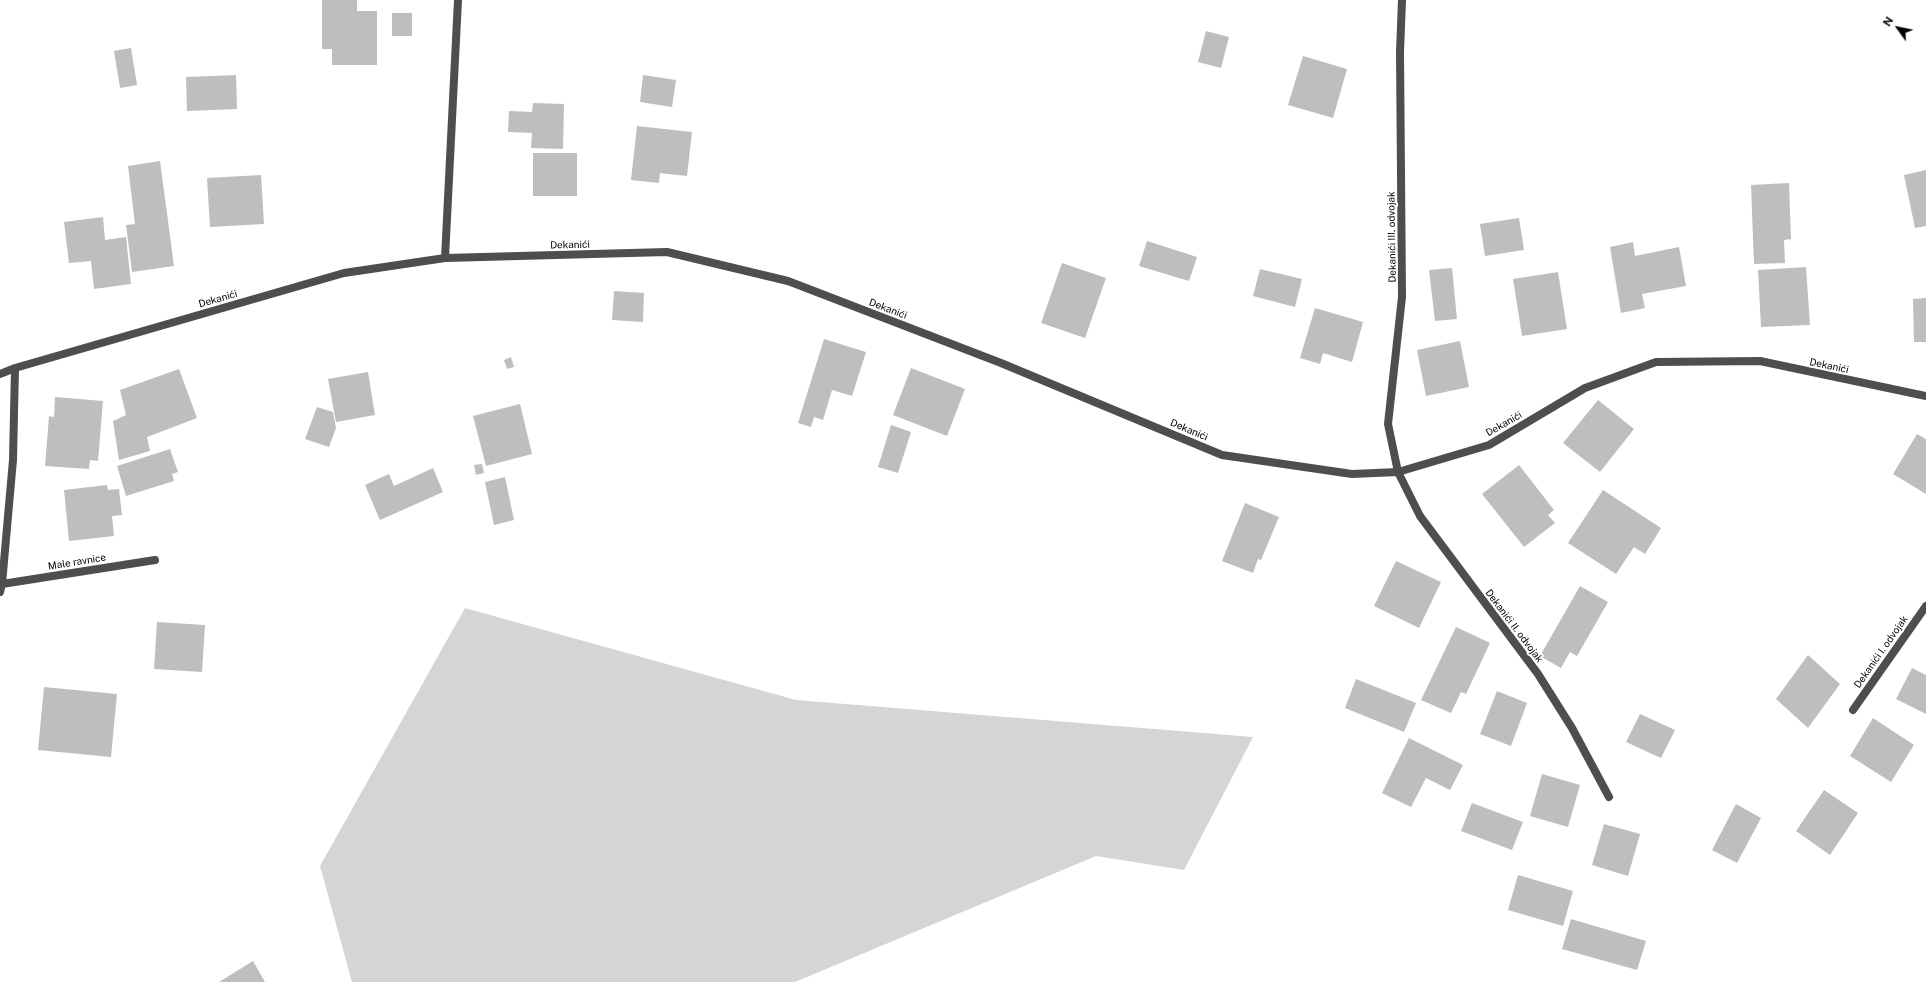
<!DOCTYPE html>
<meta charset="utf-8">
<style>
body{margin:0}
#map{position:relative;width:1926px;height:982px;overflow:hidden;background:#fff;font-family:"Public Sans",sans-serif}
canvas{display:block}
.north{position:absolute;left:1878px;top:8px;width:40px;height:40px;-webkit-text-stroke:3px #fff;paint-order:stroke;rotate:303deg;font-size:11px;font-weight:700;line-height:16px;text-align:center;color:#000}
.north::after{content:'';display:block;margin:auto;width:14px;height:18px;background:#000;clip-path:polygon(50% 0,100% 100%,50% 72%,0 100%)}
</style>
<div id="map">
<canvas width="1926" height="982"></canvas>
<div class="north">N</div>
</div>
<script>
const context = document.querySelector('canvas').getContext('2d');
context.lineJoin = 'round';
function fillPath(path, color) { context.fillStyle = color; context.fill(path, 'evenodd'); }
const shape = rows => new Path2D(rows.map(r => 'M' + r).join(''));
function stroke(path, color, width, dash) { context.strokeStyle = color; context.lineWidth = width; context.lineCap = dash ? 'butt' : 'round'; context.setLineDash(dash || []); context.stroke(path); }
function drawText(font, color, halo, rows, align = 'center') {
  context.font = font + ' "Public Sans",sans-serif'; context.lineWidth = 4; context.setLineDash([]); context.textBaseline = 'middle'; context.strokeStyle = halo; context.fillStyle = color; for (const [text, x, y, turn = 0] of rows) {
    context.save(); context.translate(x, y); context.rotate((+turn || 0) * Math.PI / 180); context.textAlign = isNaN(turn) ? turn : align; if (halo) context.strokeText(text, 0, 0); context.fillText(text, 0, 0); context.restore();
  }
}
fillPath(shape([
 [465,608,796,700,1253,737,1184,870,1096,856,795,982,352,982,320,866]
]), '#d5d5d5');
fillPath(shape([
 [322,0,357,0,357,11,377,11,377,65,332,65,332,49,322,49],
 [392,13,412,13,412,36,392,36],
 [1206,31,1229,37,1221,68,1198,62],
 [131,48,137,85,120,88,114,51],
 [1303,56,1347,69,1333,118,1288,105],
 [236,75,237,109,187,111,186,77],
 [643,75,676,80,672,107,640,102],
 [533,103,564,104,563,149,531,148,532,133,508,132,509,111,532,112],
 [637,126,692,132,687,176,660,173,659,183,631,180],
 [533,153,577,153,577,196,533,196],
 [160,161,174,266,132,272,126,225,135,224,128,166],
 [1926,170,1926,226,1915,228,1904,175],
 [261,175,264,224,210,227,207,178],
 [1789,183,1791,239,1784,240,1785,263,1754,264,1751,185],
 [103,217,105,240,126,237,131,284,94,289,91,261,69,263,64,222],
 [1519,218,1524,250,1485,256,1480,224],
 [1147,241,1197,257,1189,281,1139,266],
 [1633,242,1635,256,1679,247,1686,286,1642,294,1645,308,1621,313,1610,247],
 [1062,263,1106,278,1085,338,1041,323],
 [1806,267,1810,325,1761,327,1758,270],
 [1452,268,1457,319,1435,321,1429,270],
 [1260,269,1302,279,1295,307,1253,296],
 [1558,272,1567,329,1522,336,1513,279],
 [614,291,644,293,643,322,612,320],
 [1926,298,1926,342,1914,342,1913,299],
 [1315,308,1363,322,1352,362,1323,353,1320,364,1300,358],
 [824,339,866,352,852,396,832,390,823,420,814,417,811,427,798,423],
 [1460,341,1469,387,1426,396,1417,350],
 [511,357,514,367,507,369,504,360],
 [911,368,965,389,947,436,893,415],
 [179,369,197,418,147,437,150,451,119,460,113,421,126,415,120,390],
 [368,372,375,415,336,422,328,379],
 [55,397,103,401,98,461,90,460,89,469,45,466,49,416,54,417],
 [1598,400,1634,429,1600,472,1563,443],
 [520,404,532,454,486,466,473,416],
 [317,407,333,412,336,428,329,447,305,439],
 [891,425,911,432,898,473,878,467],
 [1917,434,1926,439,1926,494,1893,474],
 [170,449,178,472,172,474,174,481,126,496,117,466],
 [482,464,484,473,476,475,474,465],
 [1519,465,1554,510,1548,515,1555,523,1524,547,1482,494],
 [433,468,443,492,380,520,365,485,389,474,394,486],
 [505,477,514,520,494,525,485,482],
 [107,485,108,490,119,489,122,515,112,516,114,536,69,541,64,490],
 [1603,490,1661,528,1645,554,1634,547,1616,574,1568,543],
 [1245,503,1279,517,1261,560,1258,559,1253,573,1222,561],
 [1396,561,1441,582,1419,628,1374,606],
 [1580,586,1608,602,1577,656,1570,652,1561,668,1540,656],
 [157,622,205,625,202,672,154,669],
 [1456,627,1490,643,1466,694,1461,692,1451,713,1421,700],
 [1808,655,1840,684,1808,728,1776,699],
 [1912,668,1926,675,1926,714,1896,699],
 [1356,679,1416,703,1404,732,1345,708],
 [44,687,117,694,111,757,38,750],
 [1497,691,1527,703,1511,746,1480,734],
 [1640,714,1675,730,1661,758,1626,742],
 [1873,718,1914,745,1891,782,1850,756],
 [1409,738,1463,765,1450,790,1426,778,1411,807,1382,793],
 [1542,774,1580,785,1568,827,1530,816],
 [1824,790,1858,813,1830,855,1796,831],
 [1472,803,1523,822,1512,850,1461,831],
 [1736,804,1761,818,1737,863,1712,850],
 [1604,824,1640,834,1628,876,1592,865],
 [1518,875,1573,891,1563,926,1508,910],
 [1571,919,1646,941,1637,970,1562,949],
 [253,961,265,982,219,982]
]), '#bebebe');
stroke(shape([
 [1402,0,1400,52,1402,297,1388,424,1398,472,1420,516,1538,674,1572,728,1609,797],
 [445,258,458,0],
 [0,374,15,368,344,273,445,258,667,252,788,281,1001,363,1222,455,1352,474,1398,472,1489,445,1585,388,1656,362,1760,361,1926,396],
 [2,584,155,560],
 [0,592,2,584,13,460,15,368],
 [1853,710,1926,606]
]), '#4e4e4e', 8);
drawText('10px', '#000', '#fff', [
 ["Dekanići III. odvojak",1392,237,-91],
 ["Dekanići",570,245,-1],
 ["Dekanići",218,299,-16],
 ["Dekanići",888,309,21],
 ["Dekanići",1829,366,12],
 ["Dekanići",1504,424,-30],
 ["Dekanići",1189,430,23],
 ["Male ravnice",77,562,-9],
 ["Dekanići II. odvojak",1514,626,53],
 ["Dekanići I. odvojak",1881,652,-55]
]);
</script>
